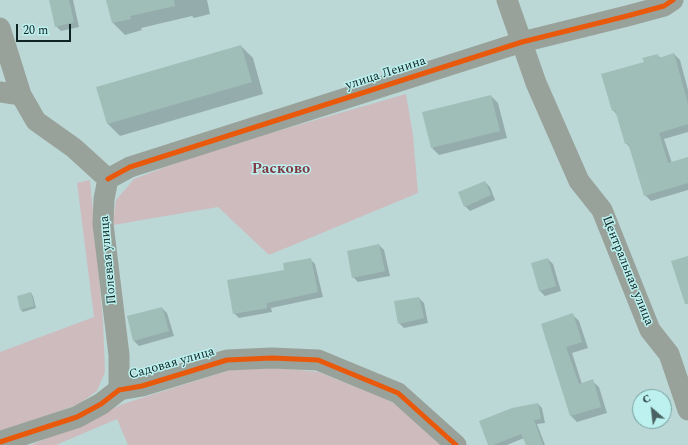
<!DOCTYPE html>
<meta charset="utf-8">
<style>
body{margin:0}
#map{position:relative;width:688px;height:445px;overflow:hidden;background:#bbd8d7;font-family:Spectral,serif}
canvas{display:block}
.north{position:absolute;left:632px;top:389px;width:40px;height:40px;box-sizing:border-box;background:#bcf1ef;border:1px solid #769f9d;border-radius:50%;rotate:332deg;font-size:11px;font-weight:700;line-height:16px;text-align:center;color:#0e2323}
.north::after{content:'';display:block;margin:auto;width:14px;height:18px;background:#4b6262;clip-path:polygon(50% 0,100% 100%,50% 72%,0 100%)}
.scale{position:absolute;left:16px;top:24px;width:55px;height:18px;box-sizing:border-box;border:2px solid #0e2323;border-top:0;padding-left:5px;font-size:12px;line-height:14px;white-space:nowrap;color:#0e2323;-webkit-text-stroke:3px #bcf1ef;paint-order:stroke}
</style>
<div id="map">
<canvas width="688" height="445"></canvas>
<div class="north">С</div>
<div class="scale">20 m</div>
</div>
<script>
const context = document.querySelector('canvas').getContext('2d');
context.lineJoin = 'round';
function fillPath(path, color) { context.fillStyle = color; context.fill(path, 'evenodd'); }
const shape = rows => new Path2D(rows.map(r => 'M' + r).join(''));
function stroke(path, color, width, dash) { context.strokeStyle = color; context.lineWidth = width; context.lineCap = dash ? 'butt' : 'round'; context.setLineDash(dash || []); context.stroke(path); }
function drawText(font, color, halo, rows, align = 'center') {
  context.font = font + ' Spectral,serif'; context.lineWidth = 3; context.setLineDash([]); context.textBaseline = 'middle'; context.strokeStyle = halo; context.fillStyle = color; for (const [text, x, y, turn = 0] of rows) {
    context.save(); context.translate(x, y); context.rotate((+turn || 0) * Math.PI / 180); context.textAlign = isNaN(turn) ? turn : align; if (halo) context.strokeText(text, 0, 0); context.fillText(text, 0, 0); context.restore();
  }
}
fillPath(shape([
 [406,94,413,135,418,193,269,255,218,207,113,225,116,200,134,179,208,151],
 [90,180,103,321,105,372,97,391,79,404,0,433,0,352,94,317,77,183],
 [268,367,318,372,384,398,410,413,443,445,128,445,117,419,56,445,31,445,123,404,230,370]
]), '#cebbbe');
fillPath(shape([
 [50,0,73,0,79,27,61,31,56,26],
 [107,0,207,0,210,14,194,18,192,16,141,28,142,30,125,35,113,23],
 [241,46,253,58,263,94,120,136,108,124,97,88],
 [674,54,680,60,688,90,688,132,664,139,672,163,688,158,688,190,651,201,645,195,630,148,626,143,617,115,613,110,645,63,657,55,661,58],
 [491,96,498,103,507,138,439,155,432,148],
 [485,182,490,187,495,200,470,211,465,206],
 [379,245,384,250,390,276,358,282,353,277],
 [310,259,315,264,323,297,271,308,272,312,239,318,234,313,285,271],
 [548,259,553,264,561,291,545,296,540,291,532,264],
 [31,293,33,296,36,308,23,312,21,310],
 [419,298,424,303,428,323,404,328,399,323],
 [162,308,167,313,174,336,139,346,134,341],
 [572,314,579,321,588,348,572,353,582,384,592,381,599,387,607,413,577,422,571,416,542,324],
 [538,404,542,408,545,423,537,424,545,445,527,445,524,438,507,445,489,445]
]), '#0003');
fillPath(shape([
 [49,0,69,0,74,22,55,27],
 [106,0,174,0,175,6,130,16,131,19,112,23],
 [241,45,252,82,107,124,96,87],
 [674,53,688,104,688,124,659,133,668,163,688,157,688,183,644,196,628,143,625,144,615,110,612,111,601,74,644,62,642,58,658,54,659,58],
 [491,95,500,131,431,148,422,112],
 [485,181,491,195,464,207,458,192],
 [379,244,385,271,352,278,347,251],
 [688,256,688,304,685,304,671,261],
 [311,258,318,292,267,303,267,308,233,314,227,280,284,270,283,263],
 [548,258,556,286,539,291,531,263],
 [31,292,34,306,20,310,17,296],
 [419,297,424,318,398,324,394,301],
 [162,307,169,331,133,341,127,316],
 [573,313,582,342,566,347,579,384,593,379,601,407,570,416,541,324],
 [538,403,541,419,534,420,543,445,526,445,521,434,493,445,488,445,479,421,512,408]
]), '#a0beb8');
stroke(shape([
 [507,0,536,83,579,181,602,210,650,330,669,354,688,410],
 [0,28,21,95,36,121,74,148,108,179],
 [0,92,21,95],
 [108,179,130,167,522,42,627,16,664,6,673,0],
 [108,179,104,199,103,224,119,355,119,390,142,386,227,360,272,358,318,360,398,393,456,445]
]), '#99a29a', 21);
stroke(shape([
 [0,442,77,417,101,404,119,390]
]), '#99a29a', 22);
stroke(shape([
 [108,179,130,167,522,42,627,16,664,6,673,0],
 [0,442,77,417,101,404,119,390,142,386,227,360,272,358,318,360,398,393,456,445]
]), '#e8590c', 5);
drawText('13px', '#0e2323', '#bcf1ef', [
 ["улица Ленина",386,74,-18],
 ["Полевая улица",109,260,-95],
 ["Центральная улица",627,271,68],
 ["Садовая улица",172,364,-16]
]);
drawText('bold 15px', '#803843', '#bcf1ef', [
 ["Расково",281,170]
]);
</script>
